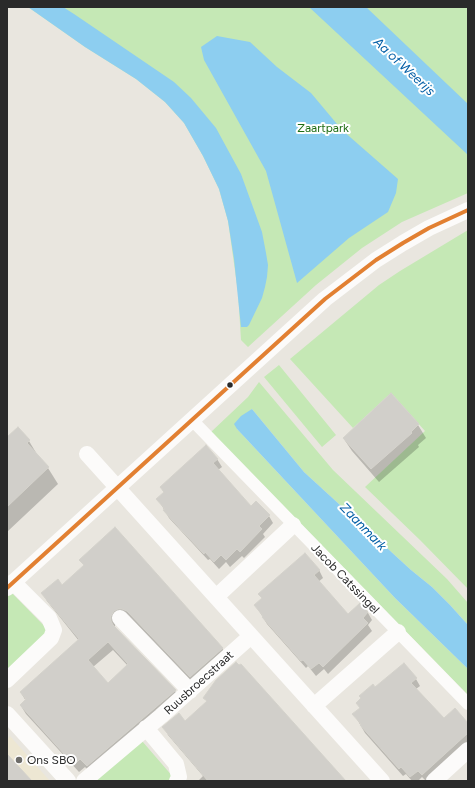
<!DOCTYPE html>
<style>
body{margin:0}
#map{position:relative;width:475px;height:788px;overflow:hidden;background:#e9e6df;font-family:Figtree,sans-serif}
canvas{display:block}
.frame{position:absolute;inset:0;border:8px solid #2a2a2a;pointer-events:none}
</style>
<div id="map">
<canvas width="475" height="788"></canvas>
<div class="frame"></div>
</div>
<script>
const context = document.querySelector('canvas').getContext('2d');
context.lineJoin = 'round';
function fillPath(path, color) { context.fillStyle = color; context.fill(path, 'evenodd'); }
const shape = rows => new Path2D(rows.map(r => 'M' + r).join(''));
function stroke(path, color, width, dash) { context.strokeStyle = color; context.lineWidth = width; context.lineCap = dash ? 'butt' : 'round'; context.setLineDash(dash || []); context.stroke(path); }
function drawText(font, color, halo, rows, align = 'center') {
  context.font = font + ' Figtree,sans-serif'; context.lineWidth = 4; context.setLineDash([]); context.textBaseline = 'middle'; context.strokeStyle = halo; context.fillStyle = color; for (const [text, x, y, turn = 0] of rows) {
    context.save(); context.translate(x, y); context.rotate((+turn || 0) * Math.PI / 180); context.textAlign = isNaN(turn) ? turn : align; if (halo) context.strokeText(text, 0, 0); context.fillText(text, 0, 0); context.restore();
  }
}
fillPath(shape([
 [10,736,50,781,7,781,7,740]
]), '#ede7d3');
fillPath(shape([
 [28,7,468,7,468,193,402,222,362,248,316,285,248,347,241,340,238,292,228,221,219,189,203,156,184,123,165,102,136,79,85,47],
 [468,230,468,589,420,540,365,487,425,431,391,393,353,428,290,359,379,285,400,271],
 [279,365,336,435,322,447,264,377],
 [259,382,333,470,447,579,468,603,468,625,450,605,432,587,411,570,304,472,252,409,237,429,395,598,468,669,468,695,211,432,248,397],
 [12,593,54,636,7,678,7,597],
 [142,741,174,778,171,781,93,781]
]), '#c5e8b5');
fillPath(shape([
 [28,7,63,7,74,14,174,82,191,98,216,128,241,174,262,232,266,253,268,265,267,277,265,287,262,298,249,325,247,327,241,327,234,259,228,221,219,189,203,156,184,123,165,102,136,79,85,47],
 [309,7,366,7,468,104,468,155],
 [217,36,250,42,277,67,311,93,342,130,398,179,396,193,388,212,349,238,297,283,266,171,204,60,201,47],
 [252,409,304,472,411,570,432,587,450,605,468,625,468,669,395,598,237,429,234,424,241,416]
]), '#8dcef0');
fillPath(shape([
 [391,394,418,425,426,438,418,445,419,447,379,482,352,451,344,439],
 [18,428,29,441,38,456,48,468,58,484,8,531,7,438],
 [217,459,222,467,218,470,251,508,269,516,273,523,263,534,265,537,244,558,242,556,230,567,226,562,219,569,210,559,208,560,169,518,158,499,164,493,161,487],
 [81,561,222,648,227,656,195,685,118,619,115,625,115,628,175,691,180,699,92,774,85,767,79,772,26,714,21,706,26,701,21,693,79,641,47,601,42,593,62,586,84,566],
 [113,650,128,666,108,684,93,667],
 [319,570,323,578,318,582,348,615,359,605,368,613,372,620,368,625,372,631,328,674,324,669,316,676,308,666,306,668,267,624,256,606,262,599,259,594],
 [416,679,420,686,416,689,444,719,468,724,468,744,428,781,426,781,422,777,418,781,412,781,406,774,403,776,365,733,354,714,360,708,375,688],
 [205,698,345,781,198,781,203,776,168,735,164,727,185,722,207,702]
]), '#0003');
const building = shape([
 [391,393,419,424,411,432,412,433,371,469,343,438,391,393],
 [18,427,30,440,27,443,49,467,7,507,7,437,18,427],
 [206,445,218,459,213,463,251,506,256,501,270,515,259,526,262,529,240,552,237,549,226,560,221,555,214,562,205,552,204,554,182,531,163,510,165,509,156,499,164,492,160,487,206,445],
 [115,527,223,648,190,677,127,611,122,609,118,609,114,611,111,616,111,621,113,625,176,690,87,766,80,759,74,765,20,705,26,699,20,692,79,639,41,593,58,579,62,585,84,565,79,560,115,527],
 [108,642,128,664,108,683,88,660,108,642],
 [305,553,320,570,314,575,348,614,360,603,368,612,363,618,368,623,323,667,319,663,311,669,303,660,301,661,262,617,263,616,254,605,262,598,258,594,305,553],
 [236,662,239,665,241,664,346,781,208,781,162,727,179,713,185,721,207,701,203,698,216,680,236,662],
 [404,663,417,678,411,683,444,718,455,708,468,723,468,733,422,775,418,771,410,777,401,767,399,769,360,725,361,724,352,714,360,708,356,703,361,698,359,696,373,684,375,687,404,663],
 [7,754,32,781,7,781,7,754]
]);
fillPath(building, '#d1cfca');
stroke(building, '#d4d2cb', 1);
stroke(shape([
 [192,420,468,704]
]), '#fcfbfa', 12);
stroke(shape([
 [87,454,382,781],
 [7,588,325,299,376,260,403,243,429,228,468,210],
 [216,597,293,525],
 [120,618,190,691],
 [7,680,51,638,54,630,49,618,13,582],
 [314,706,398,632],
 [7,714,68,781],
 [146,728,176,764,179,777,177,781],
 [84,781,161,716,251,636],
 [434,781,468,750]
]), '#fcfbfa', 16);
stroke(shape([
 [7,588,325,299,376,260,403,243,429,228,468,210]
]), '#e28032', 4);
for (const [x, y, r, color] of [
 [230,385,3.5,"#2a2a2a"],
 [19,760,4,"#6d6c69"]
]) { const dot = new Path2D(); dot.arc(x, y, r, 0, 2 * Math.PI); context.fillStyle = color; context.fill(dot); stroke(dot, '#fff', 1.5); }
drawText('12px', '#1f6d14', '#fff', [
 ["Zaartpark",323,128]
]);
drawText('12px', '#2a2a2a', '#fff', [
 ["Jacob Catssingel",345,579,46],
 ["Ruusbroecstraat",199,683,-42]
]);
drawText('12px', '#2a2a2a', '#fff', [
 ["Ons SBO",27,760]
], 'left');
drawText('italic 13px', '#035fa6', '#fff', [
 ["Aa of Weerijs",404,67,43],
 ["Zaanmark",363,527,46]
]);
</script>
